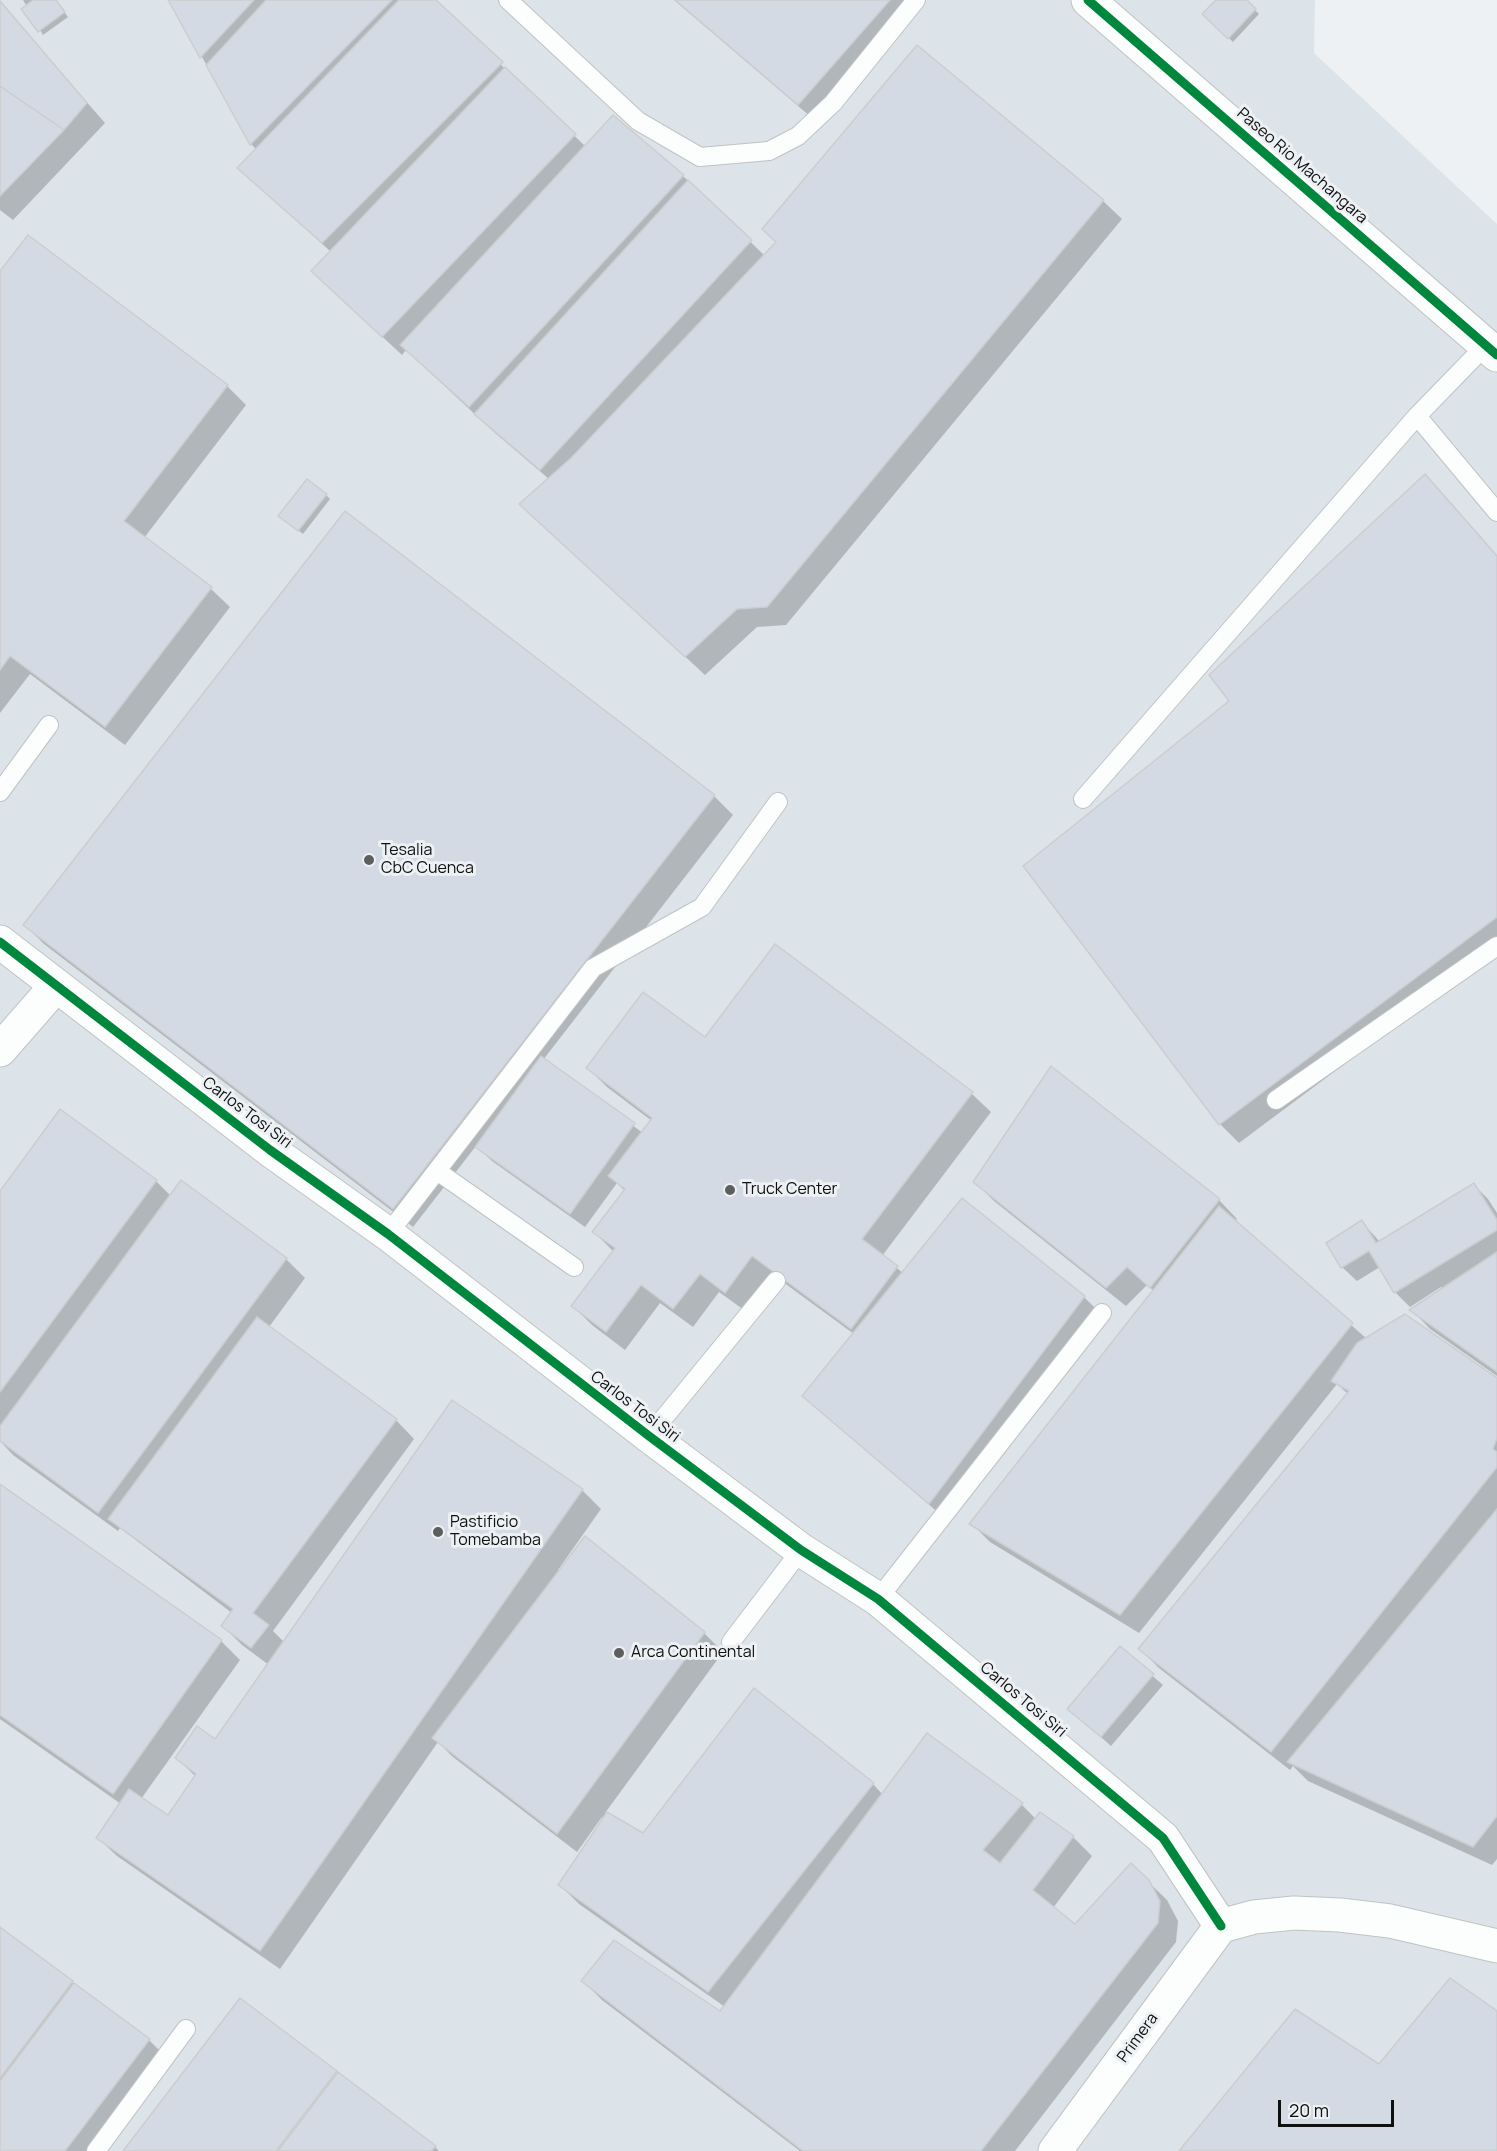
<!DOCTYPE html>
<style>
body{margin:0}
#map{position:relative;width:1497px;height:2151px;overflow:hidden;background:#eef1f3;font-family:Manrope,sans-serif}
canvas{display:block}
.scale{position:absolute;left:1278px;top:2100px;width:116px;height:27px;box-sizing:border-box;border:3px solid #0e0f10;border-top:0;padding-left:8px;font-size:18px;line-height:21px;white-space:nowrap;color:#0e0f10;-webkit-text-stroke:4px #edf1f4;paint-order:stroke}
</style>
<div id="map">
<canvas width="1497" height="2151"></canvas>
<div class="scale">20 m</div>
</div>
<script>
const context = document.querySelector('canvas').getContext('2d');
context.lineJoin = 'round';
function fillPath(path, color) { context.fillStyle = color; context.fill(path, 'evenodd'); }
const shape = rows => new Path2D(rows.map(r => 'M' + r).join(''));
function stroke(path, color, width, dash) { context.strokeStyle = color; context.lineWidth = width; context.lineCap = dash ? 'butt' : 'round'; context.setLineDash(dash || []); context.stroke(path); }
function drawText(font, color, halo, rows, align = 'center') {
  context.font = font + ' Manrope,sans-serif'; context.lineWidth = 6; context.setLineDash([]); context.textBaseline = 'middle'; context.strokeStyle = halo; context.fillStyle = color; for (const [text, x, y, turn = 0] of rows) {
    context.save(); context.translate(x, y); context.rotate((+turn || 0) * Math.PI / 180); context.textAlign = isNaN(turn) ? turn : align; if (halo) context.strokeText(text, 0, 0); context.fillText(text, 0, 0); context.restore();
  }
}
fillPath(shape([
 [0,0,1315,0,1314,53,1497,224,1497,2151,0,2151]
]), '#dde4e9');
fillPath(shape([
 [23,0,55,0,68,17,43,35],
 [170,0,434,0,586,147,614,117,683,176,765,256,1103,201,1122,219,786,625,757,627,705,675,540,522,549,479,495,433,406,350,402,355,332,290,331,252,240,168,257,150,251,144],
 [674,0,925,0,818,123],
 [1218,0,1245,0,1259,14,1233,42,1204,14],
 [0,3,105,123,13,220,0,210],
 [0,273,227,386,246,405,144,538,211,589,230,607,125,745,30,674,0,713],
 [326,495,330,499,303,534,285,520],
 [1444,495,1497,556,1497,950,1239,1143,1220,1124,1231,702],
 [714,796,733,815,543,1060,643,1133,652,1121,607,1087,588,1068,705,1039,775,946,972,1094,991,1112,882,1256,903,1273,962,1200,1084,1297,1103,1316,949,1522,804,1396,854,1334,772,1274,744,1310,719,1292,693,1327,660,1303,625,1350,592,1325,573,1306,614,1252,594,1232,625,1191,617,1183,585,1227,492,1161,476,1146,413,1227,44,944,25,925],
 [156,1181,171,1196,286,1259,305,1278,269,1327,396,1420,414,1439,273,1631,284,1642,582,1490,601,1509,558,1570,560,1572,586,1538,704,1633,723,1652,605,1813,644,1835,873,1784,883,1795,1022,1805,1036,1819,1073,1837,1092,1856,1053,1908,1075,1926,1131,1865,1167,1900,1178,1921,1176,1942,1015,2151,800,2151,602,2000,583,1981,721,2013,725,2007,579,1904,560,1885,604,1818,602,1817,577,1852,453,1757,438,1742,280,1969,117,1856,98,1838,121,1804,0,1719,0,1486,221,1641,240,1660,141,1799,168,1818,196,1777,177,1758,215,1741,269,1665,242,1645,223,1626,232,1613,120,1528,118,1531,13,1455,0,1441,0,1193],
 [975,1182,1219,1200,1237,1219,1235,1222,1367,1339,1497,1380,1497,1859,1492,1865,1308,1781,1293,1766,1290,1770,1159,1668,1140,1649,1348,1394,1337,1384,1139,1633,990,1542,971,1523,1154,1291,1147,1285,1126,1306,994,1201],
 [1474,1185,1488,1199,1497,1213,1497,1376,1430,1329,1412,1310,1443,1290,1441,1287,1410,1307,1395,1292,1380,1267,1357,1281,1342,1267,1362,1222,1380,1242],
 [1120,1648,1163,1685,1111,1746,1069,1709],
 [0,1929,149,2040,168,2059,98,2151,0,2151],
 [240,2000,435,2147,439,2151,125,2151]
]), '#0003');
const building = shape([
 [33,0,56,0,65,12,38,32,21,9,33,0],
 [168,0,254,0,200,58,168,0],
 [266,0,392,0,250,145,206,65,266,0],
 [399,0,436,0,503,62,322,243,237,168,399,0],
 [675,0,890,0,798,105,675,0],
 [1216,0,1247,0,1256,9,1228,39,1202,14,1216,0],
 [0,1,87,103,64,130,0,86,0,1],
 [917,45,1104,200,767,607,737,609,685,657,519,504,571,458,776,242,762,229,917,45],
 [505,67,576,134,382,337,311,271,505,67],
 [0,86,64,130,0,196,0,86],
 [613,115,684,175,469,407,400,345,613,115],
 [688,180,752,240,540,470,474,414,688,180],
 [28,235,228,385,124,521,212,587,105,727,10,656,0,670,0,271,28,235],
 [1425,474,1497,556,1497,917,1219,1125,1023,866,1229,701,1209,675,1425,474],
 [307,479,327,494,298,531,278,516,307,479],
 [345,511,715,795,393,1209,23,925,345,511],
 [775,944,973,1092,862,1239,898,1266,851,1329,752,1256,725,1293,700,1274,673,1309,641,1285,606,1332,571,1306,615,1248,592,1232,625,1189,608,1176,652,1118,586,1068,643,992,705,1037,775,944],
 [541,1056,635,1123,570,1214,475,1147,541,1056],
 [1051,1066,1220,1199,1150,1288,1127,1267,1106,1288,973,1182,1051,1066],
 [60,1109,157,1180,0,1392,0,1191,60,1109],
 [181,1180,287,1258,98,1513,0,1441,0,1426,181,1180],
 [1474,1183,1497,1220,1497,1230,1394,1293,1369,1251,1341,1268,1326,1243,1362,1220,1376,1243,1474,1183],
 [962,1198,1085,1296,929,1504,802,1396,962,1198],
 [1219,1206,1353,1323,1120,1615,969,1524,1219,1206],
 [1497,1252,1497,1372,1409,1310,1497,1252],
 [1405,1314,1497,1378,1497,1438,1493,1449,1497,1452,1497,1467,1271,1752,1138,1649,1349,1391,1331,1381,1357,1343,1405,1314],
 [257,1317,397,1419,253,1613,269,1625,251,1648,221,1626,233,1609,108,1519,257,1317],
 [452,1400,583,1489,260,1951,96,1838,129,1789,168,1815,196,1774,175,1758,197,1726,215,1739,452,1400],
 [0,1484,222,1640,113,1794,0,1715,0,1484],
 [1497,1509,1497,1816,1473,1847,1287,1762,1497,1509],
 [585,1536,705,1632,557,1834,432,1738,585,1536],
 [1120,1646,1154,1674,1101,1737,1067,1709,1120,1646],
 [754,1688,874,1783,708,1992,558,1885,607,1812,643,1833,754,1688],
 [927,1733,1023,1803,983,1850,1000,1863,1040,1812,1074,1836,1033,1890,1075,1924,1131,1863,1149,1880,1160,1901,1158,1923,981,2151,803,2151,581,1981,614,1940,720,2011,927,1733],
 [0,1927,73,1981,0,2078,0,1927],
 [1450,1978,1497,2011,1497,2151,1179,2151,1295,2009,1379,2064,1450,1978],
 [74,1983,150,2039,65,2151,0,2151,0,2081,74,1983],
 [240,1998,337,2071,276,2151,123,2151,240,1998],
 [338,2072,436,2146,431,2151,278,2151,338,2072]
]);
fillPath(building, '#d4dae3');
stroke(building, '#cbcdcf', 1.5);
const lane = shape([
 [508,0,638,121,700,157,769,151,798,136,833,103,916,0],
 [1417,416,1497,512],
 [0,792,49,725],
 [1083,799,1417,416,1486,345],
 [1276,1100,1497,946],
 [437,1171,574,1267],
 [388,1234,593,968,702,907,778,802],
 [649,1436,776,1281],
 [878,1599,1102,1313],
 [731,1642,801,1550],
 [96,2151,186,2029]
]);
const street = shape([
 [0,942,270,1150,388,1234,649,1436,801,1550,878,1599,1163,1838,1221,1926],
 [0,1050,55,987]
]);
const secondary = shape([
 [1088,0,1497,355],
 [1055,2151,1221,1926,1254,1917,1294,1913,1340,1915,1390,1921,1497,1946]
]);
stroke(lane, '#c0c2c4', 20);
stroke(street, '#c0c2c4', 35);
stroke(secondary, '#c0c2c4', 35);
stroke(lane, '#fcfdfd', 18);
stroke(street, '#fcfdfd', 33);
stroke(secondary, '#fcfdfd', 33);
stroke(shape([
 [1088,0,1497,355],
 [0,942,270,1150,388,1234,649,1436,801,1550,878,1599,1163,1838,1221,1926]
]), '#00873e', 9);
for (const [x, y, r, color] of [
 [369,860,6,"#5c5e5f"],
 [730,1190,6,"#5c5e5f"],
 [438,1532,6,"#5c5e5f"],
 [619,1653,6,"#5c5e5f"]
]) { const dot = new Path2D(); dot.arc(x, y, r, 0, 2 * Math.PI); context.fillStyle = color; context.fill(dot); stroke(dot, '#edf1f4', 2); }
drawText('16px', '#0e0f10', '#edf1f4', [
 ["Paseo Rio Machangara",1302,166,41],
 ["Carlos Tosi Siri",247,1113,37],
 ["Carlos Tosi Siri",635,1407,37],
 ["Carlos Tosi Siri",1023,1700,40],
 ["Primera",1138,2038,-54]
]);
drawText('16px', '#0e0f10', '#edf1f4', [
 ["Tesalia",381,851],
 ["CbC Cuenca",381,869],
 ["Truck Center",742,1190],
 ["Pastificio",450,1523],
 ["Tomebamba",450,1541],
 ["Arca Continental",631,1653]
], 'left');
</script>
